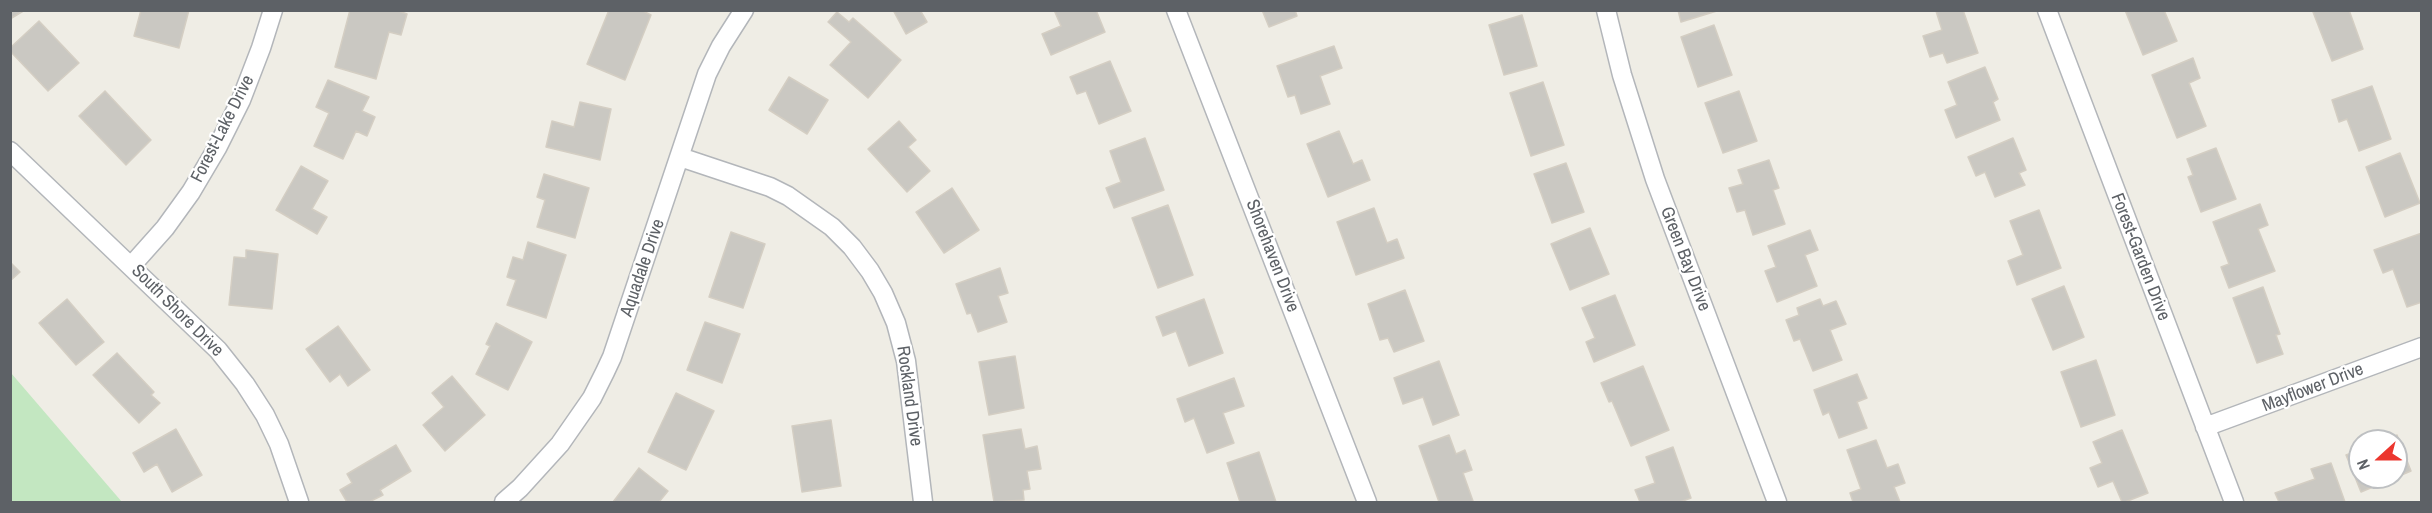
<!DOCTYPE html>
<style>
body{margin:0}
#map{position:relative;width:2432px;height:513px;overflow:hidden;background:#efede5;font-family:"Archivo Narrow",sans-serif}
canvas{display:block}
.frame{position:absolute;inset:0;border:12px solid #5d6166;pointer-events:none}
.north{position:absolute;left:2348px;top:429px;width:60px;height:60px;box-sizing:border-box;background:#fff;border:2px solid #bec0c2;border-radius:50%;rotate:249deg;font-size:16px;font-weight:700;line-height:24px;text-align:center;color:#5d6166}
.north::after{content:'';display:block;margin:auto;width:21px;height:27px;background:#ec372f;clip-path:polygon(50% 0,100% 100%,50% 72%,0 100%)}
</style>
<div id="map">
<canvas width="2432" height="513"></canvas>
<div class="frame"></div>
<div class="north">N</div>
</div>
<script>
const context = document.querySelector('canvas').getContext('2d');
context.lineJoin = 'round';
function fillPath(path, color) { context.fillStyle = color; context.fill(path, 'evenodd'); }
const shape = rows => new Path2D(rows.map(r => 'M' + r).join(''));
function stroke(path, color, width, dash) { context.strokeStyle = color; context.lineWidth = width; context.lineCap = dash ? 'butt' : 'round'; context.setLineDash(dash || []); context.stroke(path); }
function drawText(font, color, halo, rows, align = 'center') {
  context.font = font + ' "Archivo Narrow",sans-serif'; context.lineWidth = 4.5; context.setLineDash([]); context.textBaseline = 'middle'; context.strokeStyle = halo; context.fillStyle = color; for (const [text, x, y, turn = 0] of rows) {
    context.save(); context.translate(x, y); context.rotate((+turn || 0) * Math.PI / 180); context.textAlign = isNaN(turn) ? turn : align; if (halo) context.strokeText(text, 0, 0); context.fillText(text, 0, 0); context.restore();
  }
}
fillPath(shape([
 [10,373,11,373,122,502,11,502]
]), '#c3e7c1');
const building = shape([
 [10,10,25,10,10,19,10,10],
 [141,10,189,10,179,48,134,36,141,10],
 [350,10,396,10,407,14,401,35,389,32,376,79,335,67,350,10],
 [609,10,641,10,651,15,625,80,587,64,609,10],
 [893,10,920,10,927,22,906,34,893,10],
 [1054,10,1096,10,1105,32,1051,55,1042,34,1061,26,1054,10],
 [1262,10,1295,10,1297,16,1269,27,1262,10],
 [1678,10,1720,10,1681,22,1678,10],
 [1963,10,1978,53,1947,63,1943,53,1930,57,1923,36,1942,30,1936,11,1963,10],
 [2125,10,2164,10,2177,41,2143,55,2125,10],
 [2317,10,2349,10,2363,49,2332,61,2313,12,2317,10],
 [837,12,849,22,853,18,901,60,868,98,830,65,851,42,828,22,837,12],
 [1522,15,1537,66,1504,75,1489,25,1522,15],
 [39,21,79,63,48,91,10,51,10,48,39,21],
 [1714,25,1732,75,1698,87,1681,37,1714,25],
 [1334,46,1342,68,1320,76,1330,104,1301,114,1295,95,1288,97,1277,66,1334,46],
 [2193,58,2200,78,2189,83,2206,126,2177,138,2152,75,2193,58],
 [1110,61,1131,111,1099,124,1086,91,1077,94,1070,77,1110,61],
 [1985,67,1998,99,1993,102,2000,120,1956,138,1945,110,1957,105,1948,82,1985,67],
 [789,77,828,100,807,134,769,110,789,77],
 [328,80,369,97,362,111,375,117,367,136,356,131,343,159,314,146,329,113,316,107,328,80],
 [1543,82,1564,145,1531,156,1510,93,1543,82],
 [2372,86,2391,139,2359,151,2347,119,2339,122,2332,100,2372,86],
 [105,91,151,140,126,165,79,116,105,91],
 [1739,91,1757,141,1723,153,1705,103,1739,91],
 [580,102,611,109,600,160,546,147,552,121,574,127,580,102],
 [899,121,916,140,908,147,930,171,907,192,868,149,899,121],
 [1339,131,1353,164,1362,160,1370,180,1328,197,1307,144,1339,131],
 [1145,138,1164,190,1114,208,1106,188,1121,182,1110,151,1145,138],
 [2013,138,2026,170,2019,173,2025,185,1995,197,1985,172,1976,176,1968,157,2013,138],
 [2216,148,2236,199,2201,212,2188,177,2193,175,2187,159,2216,148],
 [2400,153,2420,203,2385,217,2366,167,2400,153],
 [1769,160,1779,188,1773,190,1785,224,1753,235,1745,210,1737,212,1729,188,1743,184,1738,170,1769,160],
 [1566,163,1584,212,1552,223,1534,174,1566,163],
 [301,166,328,181,312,209,327,217,317,234,276,210,301,166],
 [544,174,589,188,575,238,537,227,545,200,537,197,544,174],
 [952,188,979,230,944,253,916,212,952,188],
 [2260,204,2268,225,2258,229,2275,271,2229,288,2221,267,2229,264,2213,222,2260,204],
 [1168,205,1193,275,1158,288,1132,218,1168,205],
 [1374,208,1387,243,1397,239,1404,258,1356,275,1337,222,1374,208],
 [2039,210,2061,268,2017,285,2008,261,2023,255,2010,221,2039,210],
 [1590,228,1609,274,1570,290,1551,244,1590,228],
 [1810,230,1818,250,1805,255,1817,286,1777,302,1765,271,1776,267,1768,246,1810,230],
 [731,232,765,244,743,308,709,297,731,232],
 [2422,233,2422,302,2407,307,2393,269,2383,273,2374,250,2422,233],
 [528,242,566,255,546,318,507,305,516,280,507,277,513,257,523,260,528,242],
 [246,250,278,254,272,309,229,305,234,257,246,258,246,250],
 [10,262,20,272,10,281,10,262],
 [1000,268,1008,293,998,296,1007,322,978,332,971,313,967,314,956,284,1000,268],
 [2064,286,2084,337,2053,350,2032,299,2064,286],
 [2263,287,2280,334,2276,335,2283,354,2257,363,2233,298,2263,287],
 [1405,290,1424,341,1394,352,1388,338,1380,340,1368,304,1405,290],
 [1615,295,1635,345,1594,362,1586,342,1595,338,1582,308,1615,295],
 [67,299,104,342,76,365,39,323,67,299],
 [1204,299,1223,353,1189,366,1176,331,1163,336,1156,317,1204,299],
 [1820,299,1823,306,1836,301,1846,324,1830,330,1842,360,1813,371,1800,339,1794,341,1786,320,1799,315,1797,308,1820,299],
 [705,322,740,334,722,383,687,370,705,322],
 [496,323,532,342,508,390,476,374,490,346,486,344,496,323],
 [338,326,370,370,348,386,340,374,330,382,306,349,338,326],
 [117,353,154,392,151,395,160,403,139,423,93,375,117,353],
 [1015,356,1024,408,989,415,979,362,1015,356],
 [2096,360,2115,415,2081,427,2061,372,2096,360],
 [1439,361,1459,415,1433,425,1423,397,1403,404,1394,378,1439,361],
 [1643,366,1669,430,1631,446,1612,401,1609,402,1601,383,1643,366],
 [1857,374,1867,398,1857,402,1867,428,1839,438,1829,412,1823,415,1814,390,1857,374],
 [452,376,485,415,445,451,423,425,444,407,432,393,452,376],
 [1234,378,1244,406,1223,413,1234,443,1207,453,1194,418,1185,422,1177,399,1234,378],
 [676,393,714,411,686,470,648,452,676,393],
 [831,420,841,486,802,492,792,426,831,420],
 [176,429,202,475,172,492,157,464,144,472,133,453,176,429],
 [1021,429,1025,449,1037,446,1041,469,1027,471,1030,489,1023,490,1024,500,994,502,983,435,1021,429],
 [2122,430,2148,493,2125,502,2122,502,2113,481,2098,487,2090,468,2102,463,2093,442,2122,430],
 [1449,435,1456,454,1465,450,1472,470,1463,473,1473,501,1470,502,1439,502,1419,446,1449,435],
 [2397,435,2411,471,2361,492,2346,455,2360,450,2360,477,2396,477,2396,441,2381,441,2397,435],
 [1876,440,1887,468,1898,464,1905,483,1894,487,1900,502,1853,502,1850,493,1861,489,1847,450,1876,440],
 [396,445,411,471,380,490,383,495,369,502,347,502,340,490,352,483,347,474,396,445],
 [1673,447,1691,498,1680,502,1640,502,1635,490,1655,483,1646,457,1673,447],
 [1259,452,1276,502,1240,502,1227,463,1259,452],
 [2331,463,2345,502,2279,502,2275,493,2315,479,2311,469,2331,463],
 [639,468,668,491,659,502,613,502,639,468]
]);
fillPath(building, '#cac8c2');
stroke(building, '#d4cec3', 1.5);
const minor = shape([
 [1176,10,1367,502],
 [1606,10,1622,75,1655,179,1777,502],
 [2047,10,2234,502],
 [10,151,218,350,245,384,265,415,279,444,299,502],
 [680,157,770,187,788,196,832,227,852,247,870,271,883,293,896,323,906,361,923,502],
 [132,265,165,228,191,192,217,148,241,100,261,48,273,10],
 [2205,427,2422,347],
 [504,502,520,488,560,444,592,398,605,372,612,357,707,74,721,46,744,10]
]);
stroke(minor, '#b3b6ba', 21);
stroke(minor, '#fff', 18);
drawText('18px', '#5d6166', '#fff', [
 ["Forest-Lake Drive",223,129,-63],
 ["Shorehaven Drive",1272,256,69],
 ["Forest-Garden Drive",2140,257,69],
 ["Green Bay Drive",1685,259,69],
 ["Aquadale Drive",643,268,-71],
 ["South Shore Drive",177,311,45],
 ["Mayflower Drive",2313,388,-21],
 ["Rockland Drive",909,396,82]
]);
</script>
